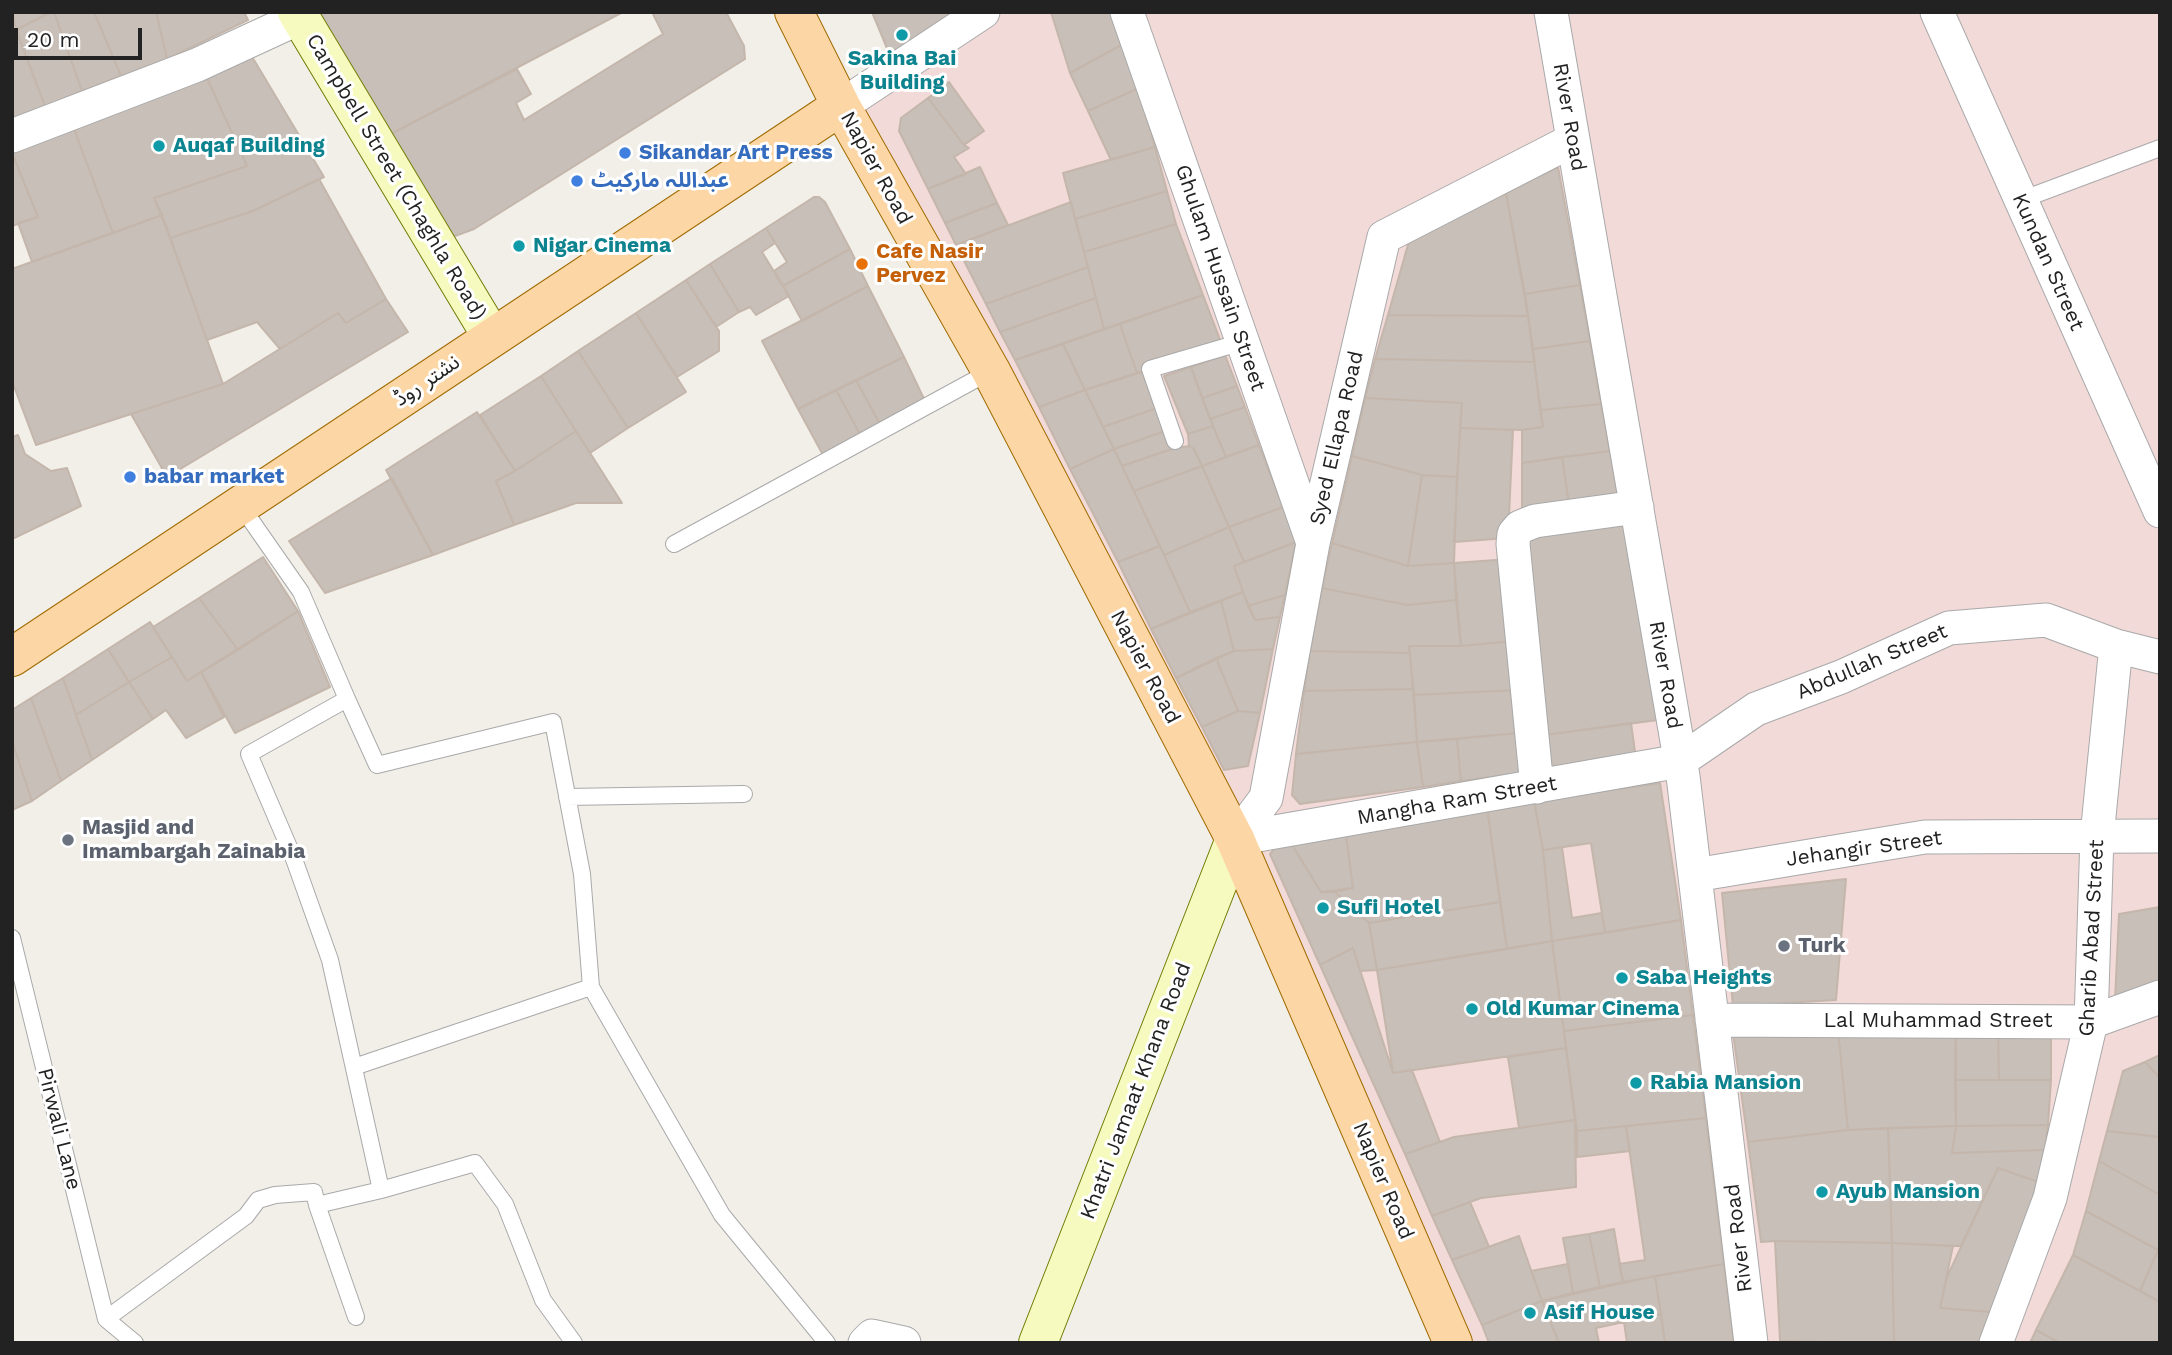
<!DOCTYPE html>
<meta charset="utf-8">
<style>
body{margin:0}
#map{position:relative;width:2172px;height:1355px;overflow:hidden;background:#f2efe9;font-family:"Work Sans",sans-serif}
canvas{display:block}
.frame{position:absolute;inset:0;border:14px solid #222;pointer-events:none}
.scale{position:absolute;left:14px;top:28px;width:128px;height:32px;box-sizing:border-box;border:4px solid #222;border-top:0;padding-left:9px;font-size:21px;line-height:24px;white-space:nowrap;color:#222;-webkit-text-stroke:5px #fff;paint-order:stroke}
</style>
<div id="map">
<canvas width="2172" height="1355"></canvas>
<div class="frame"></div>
<div class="scale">20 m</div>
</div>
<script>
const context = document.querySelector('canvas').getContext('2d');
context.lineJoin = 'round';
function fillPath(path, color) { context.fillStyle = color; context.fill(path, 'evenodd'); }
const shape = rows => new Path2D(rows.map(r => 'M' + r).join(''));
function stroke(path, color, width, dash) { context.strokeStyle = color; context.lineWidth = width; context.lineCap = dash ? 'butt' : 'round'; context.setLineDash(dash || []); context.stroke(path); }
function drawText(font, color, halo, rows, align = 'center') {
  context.font = font + ' "Work Sans","Noto Sans Arabic",sans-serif'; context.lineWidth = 6; context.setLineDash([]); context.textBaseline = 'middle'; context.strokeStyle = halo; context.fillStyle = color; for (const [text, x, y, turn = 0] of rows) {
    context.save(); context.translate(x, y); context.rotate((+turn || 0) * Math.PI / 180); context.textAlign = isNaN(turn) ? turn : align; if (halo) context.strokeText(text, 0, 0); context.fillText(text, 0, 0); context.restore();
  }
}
fillPath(shape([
 [977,12,2160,12,2160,1343,1453,1343,1235,839,831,89]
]), '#f2dad9');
const building = shape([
 [12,12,51,12,16,30,12,12],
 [51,12,54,12,82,91,45,106,16,30,51,12],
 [54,12,94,12,121,76,82,91,54,12],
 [94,12,156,12,167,59,121,76,94,12],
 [156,12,244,12,248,20,167,59,156,12],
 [311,12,623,12,387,136,311,12],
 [652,12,726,12,744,46,745,59,474,229,455,236,448,234,387,136,517,69,531,94,516,103,524,120,663,34,652,12],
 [872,12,956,12,891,58,872,12],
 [1051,12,1114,12,1125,43,1070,73,1051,12],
 [16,30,45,106,12,118,12,32,16,30],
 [1125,43,1139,88,1088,111,1070,73,1125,43],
 [251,55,324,177,253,211,170,238,154,198,247,166,206,76,251,55],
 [206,76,247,166,154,198,162,215,113,233,73,126,206,76],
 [949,82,984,131,964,145,928,98,949,82],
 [1139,88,1155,147,1111,160,1088,111,1139,88],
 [928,98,964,145,969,148,954,157,966,174,928,189,899,131,901,118,928,98],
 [73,126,113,233,32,262,18,223,38,217,12,153,12,148,73,126],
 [1155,147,1167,191,1075,219,1063,173,1155,147],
 [12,153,38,217,12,226,12,153],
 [980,167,997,203,945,223,928,189,980,167],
 [1558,167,1580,285,1525,294,1506,193,1558,167],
 [319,179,386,299,346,323,338,313,280,349,257,322,207,340,170,238,253,211,319,179],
 [1167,191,1176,224,1084,252,1075,219,1167,191],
 [1506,193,1528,316,1388,315,1409,241,1506,193],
 [814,197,819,197,825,202,850,249,783,286,774,271,787,262,766,228,814,197],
 [1071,202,1088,267,986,304,956,245,1071,202],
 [997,203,1008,225,956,245,945,223,997,203],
 [162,215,223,384,36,445,12,381,12,269,162,215],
 [1176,224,1203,295,1104,329,1084,252,1176,224],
 [766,228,775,243,762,252,789,296,756,315,750,307,739,312,710,264,766,228],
 [850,249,868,286,802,321,783,286,850,249],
 [710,264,739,312,716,327,686,280,710,264],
 [1088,267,1096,298,1000,332,986,304,1088,267],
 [686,280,719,331,719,351,677,377,636,313,686,280],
 [1580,285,1590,341,1533,349,1525,294,1580,285],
 [868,286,904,357,798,409,762,341,868,286],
 [1203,295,1222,345,1137,373,1120,324,1203,295],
 [1096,298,1104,329,1015,360,1000,332,1096,298],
 [386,299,408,332,167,477,131,414,223,384,338,313,346,323,386,299],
 [636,313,686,392,628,428,578,351,636,313],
 [1388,315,1528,316,1534,362,1375,359,1388,315],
 [1120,324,1137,373,1085,390,1063,344,1120,324],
 [1590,341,1601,404,1540,410,1533,349,1590,341],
 [1063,344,1085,390,1039,407,1015,360,1063,344],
 [578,351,628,428,590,453,541,376,578,351],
 [1225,355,1237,386,1202,398,1191,367,1225,355],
 [904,357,926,403,881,426,856,380,904,357],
 [1375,359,1534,362,1543,427,1522,430,1460,428,1462,403,1365,398,1375,359],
 [1191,367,1213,426,1188,434,1164,376,1191,367],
 [1145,371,1157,408,1103,427,1085,390,1145,371],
 [541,376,576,431,515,471,480,415,541,376],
 [856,380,881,426,861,436,836,390,856,380],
 [1237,386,1245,407,1210,419,1202,398,1237,386],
 [836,390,861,436,823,455,798,409,836,390],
 [1085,390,1114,449,1070,469,1039,407,1085,390],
 [1365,398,1462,403,1457,477,1422,475,1352,456,1365,398],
 [1601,404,1610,451,1522,463,1522,430,1543,427,1540,410,1601,404],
 [1245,407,1259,445,1226,457,1210,419,1245,407],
 [1157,408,1165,431,1114,449,1103,427,1157,408],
 [477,412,515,471,496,481,514,525,433,555,386,470,477,412],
 [1213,426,1226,457,1202,466,1194,449,1189,446,1188,434,1213,426],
 [1460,428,1513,430,1508,538,1454,542,1460,428],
 [576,431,622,503,576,503,514,525,496,481,515,471,576,431],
 [1165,431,1172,449,1122,466,1114,449,1165,431],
 [18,435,25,454,51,471,67,468,81,506,12,539,12,437,18,435],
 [1259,445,1283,507,1229,527,1202,466,1259,445],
 [1189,446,1194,449,1202,466,1134,491,1122,466,1172,449,1189,446],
 [1114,449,1160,546,1118,562,1070,469,1114,449],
 [1610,451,1618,499,1569,505,1562,457,1610,451],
 [1352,456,1422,475,1408,566,1332,543,1352,456],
 [1562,457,1569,505,1522,511,1522,463,1562,457],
 [1202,466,1229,527,1164,555,1134,491,1202,466],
 [1422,475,1457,477,1454,563,1408,566,1422,475],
 [392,478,433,555,325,593,289,541,392,478],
 [1283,507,1296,542,1244,562,1229,527,1283,507],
 [1625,514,1665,719,1538,736,1519,544,1539,526,1625,514],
 [1229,527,1244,562,1234,566,1243,592,1190,612,1164,555,1229,527],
 [1296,542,1285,595,1248,606,1234,566,1296,542],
 [1332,543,1408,566,1454,563,1456,600,1407,605,1322,588,1332,543],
 [1160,546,1190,612,1151,629,1118,562,1160,546],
 [263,557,298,611,238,650,199,598,263,557],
 [1510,559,1514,641,1461,646,1454,563,1510,559],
 [1322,588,1407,605,1456,600,1461,646,1409,646,1410,653,1310,651,1322,588],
 [1243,592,1255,620,1280,617,1273,649,1234,651,1221,601,1243,592],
 [1285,595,1280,617,1255,620,1248,606,1285,595],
 [199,598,238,650,187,681,153,627,199,598],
 [1221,601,1234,651,1176,678,1151,629,1221,601],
 [298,611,330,687,235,733,201,672,298,611],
 [150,622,172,657,129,682,108,649,150,622],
 [1514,641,1517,690,1414,695,1409,646,1461,646,1514,641],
 [108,649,129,682,76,715,63,678,108,649],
 [1273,649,1260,713,1238,711,1216,658,1234,651,1273,649],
 [1310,651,1410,653,1413,689,1304,691,1310,651],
 [172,657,187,681,201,672,224,717,186,738,166,710,153,719,129,682,172,657],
 [1216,658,1238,711,1202,727,1176,678,1216,658],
 [63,678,92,760,61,781,31,698,63,678],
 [129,682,153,719,92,760,76,715,129,682],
 [1413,689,1417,742,1296,754,1304,691,1413,689],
 [1517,690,1519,733,1417,742,1414,695,1517,690],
 [31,698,61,781,32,801,12,741,12,710,31,698],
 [1238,711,1260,713,1248,766,1224,770,1202,727,1238,711],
 [1631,723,1636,759,1545,776,1538,736,1631,723],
 [1519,733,1521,773,1461,781,1457,739,1519,733],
 [1457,739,1461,781,1423,787,1417,742,1457,739],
 [12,741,32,801,12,810,12,741],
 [1417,742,1423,787,1300,804,1292,795,1296,754,1417,742],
 [1660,783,1681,920,1605,933,1591,843,1543,850,1534,801,1660,783],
 [1534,801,1543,850,1552,941,1507,949,1487,807,1534,801],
 [1487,807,1500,902,1369,923,1335,892,1353,888,1345,827,1487,807],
 [1345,827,1353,888,1321,892,1286,835,1345,827],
 [1286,835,1321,892,1335,892,1369,923,1377,970,1360,971,1353,948,1320,965,1270,854,1286,835],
 [1562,847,1572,918,1602,913,1605,933,1552,941,1543,850,1562,847],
 [1846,879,1836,1000,1733,1006,1722,893,1846,879],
 [1500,902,1507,949,1377,970,1369,923,1500,902],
 [2160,907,2160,982,2115,1000,2119,914,2160,907],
 [1681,920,1693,1015,1564,1031,1552,941,1681,920],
 [1552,941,1566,1048,1393,1073,1377,970,1552,941],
 [1353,948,1393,1073,1412,1070,1440,1142,1405,1154,1320,965,1353,948],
 [1693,1015,1706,1118,1577,1131,1564,1031,1693,1015],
 [1956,1028,1956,1126,1848,1130,1838,1030,1956,1028],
 [1956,1028,1998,1028,1999,1080,1955,1080,1956,1028],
 [1998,1028,2051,1029,2051,1080,1999,1080,1998,1028],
 [1838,1030,1848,1130,1748,1142,1733,1033,1838,1030],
 [1566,1048,1575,1120,1519,1128,1508,1057,1566,1048],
 [2160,1055,2160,1078,2145,1062,2160,1055],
 [2145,1062,2160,1078,2160,1137,2107,1131,2123,1071,2145,1062],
 [1955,1080,2051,1080,2048,1125,1956,1126,1955,1080],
 [1706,1118,1724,1264,1623,1282,1619,1264,1645,1260,1626,1126,1706,1118],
 [1575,1120,1576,1187,1481,1198,1432,1216,1405,1154,1454,1137,1575,1120],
 [2048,1125,2045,1150,1952,1153,1956,1126,2048,1125],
 [1626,1126,1630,1151,1577,1157,1577,1131,1626,1126],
 [1956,1126,1952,1153,2045,1150,2044,1184,1998,1168,1961,1246,1892,1243,1888,1128,1956,1126],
 [1888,1128,1892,1243,1775,1241,1761,1242,1748,1142,1848,1130,1888,1128],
 [2107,1131,2160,1137,2160,1195,2099,1161,2107,1131],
 [2099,1161,2160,1195,2160,1245,2158,1250,2086,1211,2099,1161],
 [1998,1168,2044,1184,1991,1312,1940,1308,1947,1277,1998,1168],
 [1470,1202,1489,1247,1452,1260,1432,1216,1470,1202],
 [2086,1211,2158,1250,2140,1291,2073,1255,2086,1211],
 [1614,1229,1623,1282,1600,1287,1589,1234,1614,1229],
 [1589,1234,1600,1287,1573,1293,1563,1238,1589,1234],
 [1519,1236,1542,1301,1482,1325,1452,1260,1519,1236],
 [1775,1241,1892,1243,1894,1343,1780,1341,1775,1241],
 [1892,1243,1953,1246,1940,1308,1991,1312,1979,1343,1894,1343,1892,1243],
 [2158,1250,2160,1251,2160,1302,2140,1291,2158,1250],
 [2073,1255,2160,1302,2160,1343,2060,1343,2036,1330,2073,1255],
 [1568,1264,1573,1293,1542,1301,1531,1271,1568,1264],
 [1724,1264,1734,1343,1665,1343,1655,1276,1724,1264],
 [1655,1276,1661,1314,1596,1328,1599,1343,1559,1343,1542,1301,1655,1276],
 [1542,1301,1559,1343,1489,1343,1482,1325,1542,1301],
 [1661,1314,1665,1343,1627,1343,1624,1322,1661,1314],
 [2036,1330,2060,1343,2030,1343,2036,1330],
 [1780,1341,1817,1342,1817,1343,1780,1343,1780,1341]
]);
fillPath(building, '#c7bfb8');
stroke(building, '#c4b6ab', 2);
const lane = shape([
 [2021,200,2160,148],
 [1175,441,1150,369,1242,342],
 [241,506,301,592,347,699,249,754,294,859,330,960,381,1190],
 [674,544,991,371],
 [347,699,377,765,553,722,582,874,591,987,722,1215,827,1343],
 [567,797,744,794],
 [12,938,106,1319],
 [354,1067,591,987],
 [317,1205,356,1317],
 [106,1319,246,1216,258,1200,275,1195,314,1192,317,1205,381,1190,475,1163,505,1204,543,1300,574,1343],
 [106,1319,135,1343]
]);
const street = shape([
 [1127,12,1313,543],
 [1551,12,1683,776,1751,1343],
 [1937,12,2160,511],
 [841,106,983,12],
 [12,136,197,65,301,17],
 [1537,787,1513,544,1514,534,1520,527,1535,521,1637,507],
 [1235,839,1680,761,1756,709,1841,677,1949,628,2046,620,2116,646,2160,657],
 [1235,839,1266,798,1313,543,1384,237,1573,140],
 [1695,875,1925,837,2160,836],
 [1712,1020,2091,1022,2160,997],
 [865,1343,872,1336,904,1343],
 [1996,1343,2050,1198,2091,1022,2097,836,2116,646]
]);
const secondary = shape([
 [297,12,492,337],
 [1038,1343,1235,839]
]);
const primary = shape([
 [794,12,841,106,991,371,1235,839,1453,1343],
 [12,657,841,106]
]);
stroke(lane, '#a9a9a9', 18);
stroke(street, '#a9a9a9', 35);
stroke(secondary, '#707d05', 40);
stroke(primary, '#a06b00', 40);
stroke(lane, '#fff', 16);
stroke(street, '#fff', 33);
stroke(secondary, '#f7fabf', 38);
stroke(primary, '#fcd6a4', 38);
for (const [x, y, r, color] of [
 [902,35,7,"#0f9aa8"],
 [159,146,7,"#0f9aa8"],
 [625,153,7,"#3f7fe0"],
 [577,181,7,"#3f7fe0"],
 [519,246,7,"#0f9aa8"],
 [862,264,7,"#e8710a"],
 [130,477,7,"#3f7fe0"],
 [68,840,7,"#6b7280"],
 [1323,908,7,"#0f9aa8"],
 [1784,946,7,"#6b7280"],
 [1622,978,7,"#0f9aa8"],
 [1472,1009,7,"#0f9aa8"],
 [1636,1083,7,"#0f9aa8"],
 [1822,1192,7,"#0f9aa8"],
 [1530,1313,7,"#0f9aa8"]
]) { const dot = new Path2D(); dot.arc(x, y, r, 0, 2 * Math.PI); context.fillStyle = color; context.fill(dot); stroke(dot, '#fff', 2.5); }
drawText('bold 21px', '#0d838f', '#fff', [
 ["Sakina Bai",902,59,"center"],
 ["Building",902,83,"center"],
 ["Auqaf Building",173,146],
 ["Nigar Cinema",533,246],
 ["Sufi Hotel",1337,908],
 ["Saba Heights",1636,978],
 ["Old Kumar Cinema",1486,1009],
 ["Rabia Mansion",1650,1083],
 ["Ayub Mansion",1836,1192],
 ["Asif House",1544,1313]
], 'left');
drawText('21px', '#222', '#fff', [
 ["River Road",1569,117,80],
 ["Napier Road",876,168,61],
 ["Campbell Street (Chaghla Road)",396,177,59],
 ["Kundan Street",2048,262,66],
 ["Ghulam Hussain Street",1220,278,71],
 ["نشتر روڈ",427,381,-34],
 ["Syed Ellapa Road",1337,438,-77],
 ["Abdullah Street",1872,662,-23],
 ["Napier Road",1145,667,62],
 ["River Road",1665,675,80],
 ["Mangha Ram Street",1457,801,-10],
 ["Jehangir Street",1864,849,-8],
 ["Gharib Abad Street",2092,938,-87],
 ["Lal Muhammad Street",1938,1021],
 ["Khatri Jamaat Khana Road",1136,1091,-69],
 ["Pirwali Lane",59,1129,76],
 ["Napier Road",1383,1181,67],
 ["River Road",1739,1238,-97]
]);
drawText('bold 21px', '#366cbe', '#fff', [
 ["Sikandar Art Press",639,153],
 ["عبداللہ مارکیٹ",591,181],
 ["babar market",144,477]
], 'left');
drawText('bold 21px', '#c56008', '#fff', [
 ["Cafe Nasir",876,252],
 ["Pervez",876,276]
], 'left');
drawText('bold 21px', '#5b616d', '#fff', [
 ["Masjid and",82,828],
 ["Imambargah Zainabia",82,852],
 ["Turk",1798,946]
], 'left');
</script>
